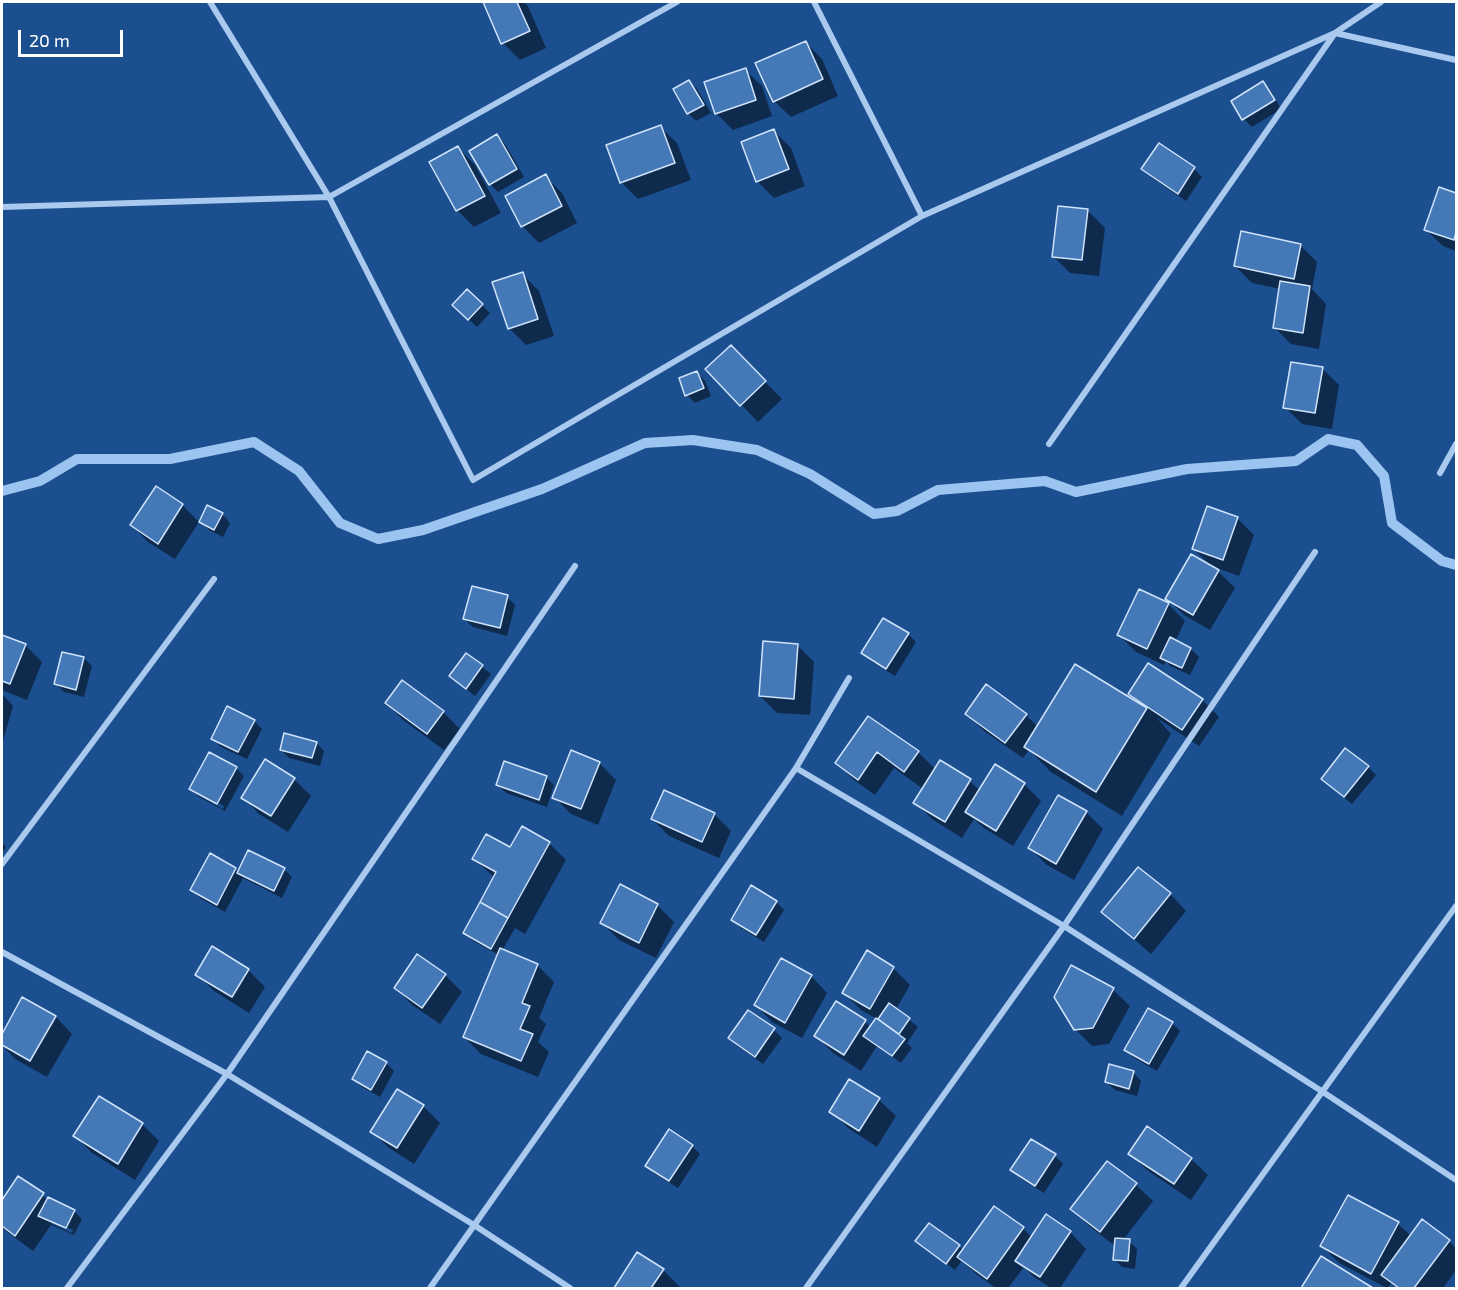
<!DOCTYPE html>
<style>
body{margin:0}
#map{position:relative;width:1458px;height:1290px;overflow:hidden;background:#1b4f8f;font-family:"Exo 2",sans-serif}
canvas{display:block}
.frame{position:absolute;inset:0;border:3px solid #fff;pointer-events:none}
.scale{position:absolute;left:18px;top:30px;width:105px;height:27px;box-sizing:border-box;border:3px solid #fff;border-top:0;padding-left:8px;font-size:18px;line-height:21px;white-space:nowrap;color:#fff;-webkit-text-stroke:4px #1b4f8f;paint-order:stroke}
</style>
<div id="map">
<canvas width="1458" height="1290"></canvas>
<div class="frame"></div>
<div class="scale">20 m</div>
</div>
<script>
const context = document.querySelector('canvas').getContext('2d');
context.lineJoin = 'round';
function fillPath(path, color) { context.fillStyle = color; context.fill(path, 'evenodd'); }
const shape = rows => new Path2D(rows.map(r => 'M' + r).join(''));
function stroke(path, color, width, dash) { context.strokeStyle = color; context.lineWidth = width; context.lineCap = dash ? 'butt' : 'round'; context.setLineDash(dash || []); context.stroke(path); }
fillPath(shape([
 [485,2,523,2,528,6,546,48,520,60,503,43],
 [806,43,822,59,838,96,791,117,774,101],
 [745,70,762,86,772,116,733,130,716,113],
 [689,81,697,89,711,113,696,121,688,113],
 [1263,83,1271,91,1281,109,1252,127,1244,119],
 [660,127,677,143,691,180,638,199,621,182],
 [774,131,791,148,805,186,774,198,757,181],
 [497,136,505,144,524,177,498,192,490,184,471,151],
 [1159,145,1194,169,1202,177,1186,201,1151,177,1143,168],
 [458,148,475,165,501,213,474,227,457,210],
 [545,176,562,193,577,223,539,243,522,226],
 [1440,189,1456,195,1456,251,1443,246,1426,230],
 [1088,211,1105,228,1099,276,1070,273,1054,257],
 [1300,245,1317,262,1312,289,1326,304,1319,349,1291,344,1274,327,1281,289,1252,283,1235,266],
 [522,274,539,291,554,336,526,345,509,328],
 [482,305,490,313,477,327,462,313],
 [731,347,782,399,758,422,707,369],
 [1322,368,1339,385,1332,429,1302,424,1285,407],
 [697,373,705,381,711,396,695,403,687,395],
 [182,505,199,522,175,559,148,542,132,525],
 [222,514,230,523,223,537,209,530,201,522],
 [1237,518,1254,535,1239,576,1214,567,1235,588,1210,630,1184,615,1167,598,1210,565,1194,549],
 [507,597,515,605,507,636,473,627,464,619],
 [1168,604,1185,621,1175,642,1191,649,1199,657,1190,675,1170,666,1166,661,1164,665,1136,652,1119,635],
 [908,634,916,642,895,676,871,661,863,653],
 [2,636,25,645,42,662,27,700,2,690],
 [797,645,814,662,810,715,777,713,760,696],
 [466,655,491,674,475,696,451,676],
 [84,658,92,666,84,697,64,692,56,684],
 [402,682,443,712,460,729,444,750,403,720,387,703],
 [2,694,13,706,2,744],
 [1130,694,1202,700,1219,717,1199,746,1157,718,1171,734,1122,816,1051,772,1029,750,1023,758,984,731,967,714,1026,715,1038,727,1139,703],
 [869,718,918,752,935,769,940,762,970,781,980,791,995,766,1024,784,1041,801,1013,846,984,828,974,819,962,838,932,819,915,802,923,789,894,768,875,795,854,780,837,763],
 [254,721,262,729,247,759,221,747,213,739],
 [316,743,324,751,320,766,289,758,281,750],
 [599,763,616,780,598,825,571,814,554,797],
 [1368,767,1376,775,1352,804,1331,787],
 [236,768,244,776,225,811,199,797,191,789],
 [198,792,224,806,223,809,198,795],
 [546,777,554,785,547,807,506,793,498,785],
 [294,779,311,796,288,832,259,814,243,797],
 [1086,812,1103,829,1074,880,1047,865,1030,848],
 [714,814,731,831,719,858,669,836,652,819],
 [2,842,6,847,2,853],
 [549,843,566,860,525,934,515,928,502,951,537,965,554,982,539,1018,546,1024,538,1042,549,1052,538,1077,481,1054,464,1037,499,955,473,941,465,933,495,878,474,859,511,849],
 [210,855,239,872,284,869,292,877,282,898,243,878,225,912,200,898,192,890],
 [1170,894,1186,911,1151,954,1103,912],
 [776,902,784,910,764,942,741,928,733,920],
 [657,905,674,922,656,958,619,940,602,923],
 [868,952,893,968,910,985,896,1009,918,1027,907,1043,912,1048,901,1063,877,1046,861,1071,833,1053,816,1036,865,1022,871,1028,877,1019,861,1010,844,993],
 [1072,967,1113,990,1130,1006,1109,1044,1092,1046,1075,1029],
 [248,970,265,987,249,1013,214,991,197,974],
 [445,975,462,992,440,1024,412,1005,396,988],
 [811,976,827,993,802,1038,772,1022,756,1005],
 [23,999,56,1017,72,1034,47,1077,15,1059,2,1045,2,1037],
 [1172,1023,1180,1031,1157,1071,1134,1058,1126,1050],
 [774,1030,782,1038,763,1064,738,1046,730,1038],
 [386,1063,394,1071,380,1097,362,1087,354,1078],
 [1133,1072,1141,1081,1137,1096,1115,1090,1106,1082],
 [850,1081,879,1100,896,1116,877,1147,848,1128,831,1111],
 [100,1098,142,1124,159,1141,135,1180,92,1153,75,1136],
 [423,1106,440,1123,414,1164,389,1148,372,1131],
 [692,1146,700,1154,678,1188,655,1174,647,1166],
 [1130,1154,1191,1159,1208,1175,1191,1200,1147,1170],
 [1055,1156,1063,1164,1044,1193,1020,1178,1012,1170],
 [1107,1163,1136,1185,1153,1201,1123,1240,1129,1241,1137,1249,1135,1269,1122,1267,1114,1259,1115,1246,1089,1226,1072,1209],
 [18,1178,47,1199,74,1211,82,1219,74,1235,51,1225,33,1251,2,1228,2,1203],
 [52,1221,73,1230,72,1233,52,1224],
 [1349,1197,1398,1224,1411,1236,1449,1241,1456,1249,1456,1270,1443,1288,1397,1288,1392,1283,1387,1288,1339,1263,1322,1246],
 [995,1208,1023,1228,1032,1238,1070,1232,1086,1249,1060,1288,1051,1288,1034,1277,1024,1267,1008,1288,996,1288,976,1274,962,1260,955,1270,917,1241,959,1246,964,1251],
 [638,1254,663,1270,680,1287,679,1288,616,1288],
 [1321,1258,1370,1288,1303,1288]
]), '#0007');
stroke(shape([
 [2,491,40,481,77,459,170,459,254,442,299,471,340,523,378,539,423,530,542,489,645,443,693,440,757,450,810,474,874,514,897,511,938,490,1045,481,1076,492,1187,469,1296,461,1328,439,1357,445,1384,476,1392,523,1442,561,1456,565]
]), '#9cc4f0', 10);
const building = shape([
 [483,2,517,2,530,31,501,44,483,2],
 [806,41,823,79,773,102,755,63,806,41],
 [746,68,756,100,715,114,704,82,746,68],
 [689,80,704,105,687,114,673,89,689,80],
 [1263,81,1275,100,1242,120,1231,101,1263,81],
 [661,125,675,163,620,183,606,145,661,125],
 [774,129,789,169,756,182,741,142,774,129],
 [497,134,517,169,489,185,469,151,497,134],
 [1159,143,1195,167,1178,194,1141,169,1159,143],
 [458,146,485,196,456,211,429,162,458,146],
 [546,174,562,206,521,227,505,196,546,174],
 [1439,187,1456,193,1456,232,1454,240,1424,230,1439,187],
 [1058,206,1088,209,1082,260,1052,257,1058,206],
 [1241,231,1301,244,1294,279,1234,266,1241,231],
 [523,272,538,319,508,329,492,282,523,272],
 [1280,281,1310,286,1303,333,1273,328,1280,281],
 [467,289,483,304,468,320,452,305,467,289],
 [731,345,766,381,740,406,705,369,731,345],
 [1291,362,1323,367,1315,413,1283,408,1291,362],
 [697,371,704,388,685,396,679,378,697,371],
 [156,486,183,504,158,544,130,525,156,486],
 [207,505,223,513,214,530,199,522,207,505],
 [1207,506,1238,517,1223,560,1192,549,1207,506],
 [1191,554,1219,570,1193,615,1165,599,1191,554],
 [472,586,508,595,500,628,463,619,472,586],
 [1139,589,1169,603,1147,649,1117,635,1139,589],
 [883,618,909,633,886,669,861,653,883,618],
 [2,635,26,644,10,684,2,681,2,635],
 [1170,637,1191,648,1182,668,1160,658,1170,637],
 [763,641,798,644,794,699,759,696,763,641],
 [62,652,84,657,76,690,54,684,62,652],
 [466,653,483,665,466,689,449,676,466,653],
 [1148,663,1203,699,1182,730,1128,694,1148,663],
 [1075,664,1147,708,1096,792,1024,747,1075,664],
 [402,680,444,711,427,734,385,703,402,680],
 [986,684,1027,714,1005,743,965,714,986,684],
 [227,706,255,720,238,752,211,739,227,706],
 [868,716,919,751,904,772,877,752,858,780,835,763,868,716],
 [284,733,317,742,312,758,280,750,284,733],
 [1345,748,1369,766,1344,797,1321,779,1345,748],
 [571,750,600,762,581,809,552,798,571,750],
 [209,752,237,767,217,804,189,789,209,752],
 [265,759,295,778,271,816,241,798,265,759],
 [940,760,971,779,945,822,913,803,940,760],
 [504,761,547,776,539,800,496,785,504,761],
 [995,764,1025,783,996,831,965,812,995,764],
 [664,790,715,813,702,842,651,819,664,790],
 [1058,795,1087,811,1056,864,1028,848,1058,795],
 [522,826,550,842,508,918,480,902,496,872,472,859,486,834,510,847,522,826],
 [248,850,285,868,274,891,237,873,248,850],
 [210,853,236,868,217,905,190,890,210,853],
 [1138,867,1171,893,1134,939,1101,912,1138,867],
 [620,884,658,904,639,943,600,923,620,884],
 [751,885,777,901,756,935,731,920,751,885],
 [480,902,508,918,491,949,463,933,480,902],
 [212,946,249,969,232,997,195,975,212,946],
 [500,948,538,964,522,1003,530,1006,520,1029,533,1034,521,1061,463,1037,500,948],
 [867,950,894,967,870,1009,842,993,867,950],
 [417,954,446,974,422,1008,394,988,417,954],
 [781,958,812,975,785,1023,754,1005,781,958],
 [1071,965,1114,988,1093,1028,1074,1030,1054,997,1071,965],
 [22,997,56,1016,30,1061,2,1045,2,1034,22,997],
 [836,1001,866,1020,844,1055,814,1036,836,1001],
 [889,1003,910,1018,899,1034,878,1019,889,1003],
 [1148,1008,1173,1022,1149,1064,1124,1050,1148,1008],
 [748,1010,775,1028,755,1057,728,1038,748,1010],
 [876,1018,905,1039,892,1056,863,1036,876,1018],
 [367,1051,387,1062,371,1090,352,1079,367,1051],
 [1109,1064,1134,1071,1129,1089,1105,1082,1109,1064],
 [849,1079,880,1098,859,1131,829,1112,849,1079],
 [397,1089,424,1105,397,1148,370,1132,397,1089],
 [99,1096,143,1123,118,1164,73,1136,99,1096],
 [1147,1126,1192,1158,1174,1184,1128,1154,1147,1126],
 [669,1129,693,1145,669,1181,645,1166,669,1129],
 [1031,1139,1056,1154,1035,1186,1010,1170,1031,1139],
 [1107,1161,1137,1183,1100,1232,1070,1209,1107,1161],
 [18,1176,44,1193,15,1236,2,1226,2,1200,18,1176],
 [1348,1195,1399,1222,1371,1274,1320,1246,1348,1195],
 [48,1197,75,1210,66,1228,38,1216,48,1197],
 [994,1206,1024,1227,987,1279,957,1257,994,1206],
 [1046,1214,1071,1231,1040,1277,1015,1261,1046,1214],
 [1422,1219,1450,1240,1414,1288,1399,1288,1381,1275,1422,1219],
 [929,1223,960,1245,946,1264,915,1241,929,1223],
 [1115,1238,1130,1239,1128,1261,1113,1260,1115,1238],
 [637,1252,664,1269,651,1288,614,1288,637,1252],
 [1321,1256,1373,1288,1301,1288,1321,1256]
]);
fillPath(building, '#4478b7');
stroke(building, '#cfe3fa', 1.5);
stroke(shape([
 [210,2,329,197,473,480,922,216,1335,33,1381,2],
 [814,2,922,216],
 [2,207,329,197,677,2],
 [1049,444,1335,33,1456,60],
 [1440,473,1456,444],
 [796,768,1064,926,1323,1092,1456,1180],
 [2,864,214,579],
 [2,952,227,1074,474,1225,570,1288],
 [67,1288,227,1074,575,566],
 [430,1288,796,768,849,678],
 [806,1288,1064,926,1315,552],
 [1181,1288,1456,906]
]), '#a9c9ee', 6);
</script>
